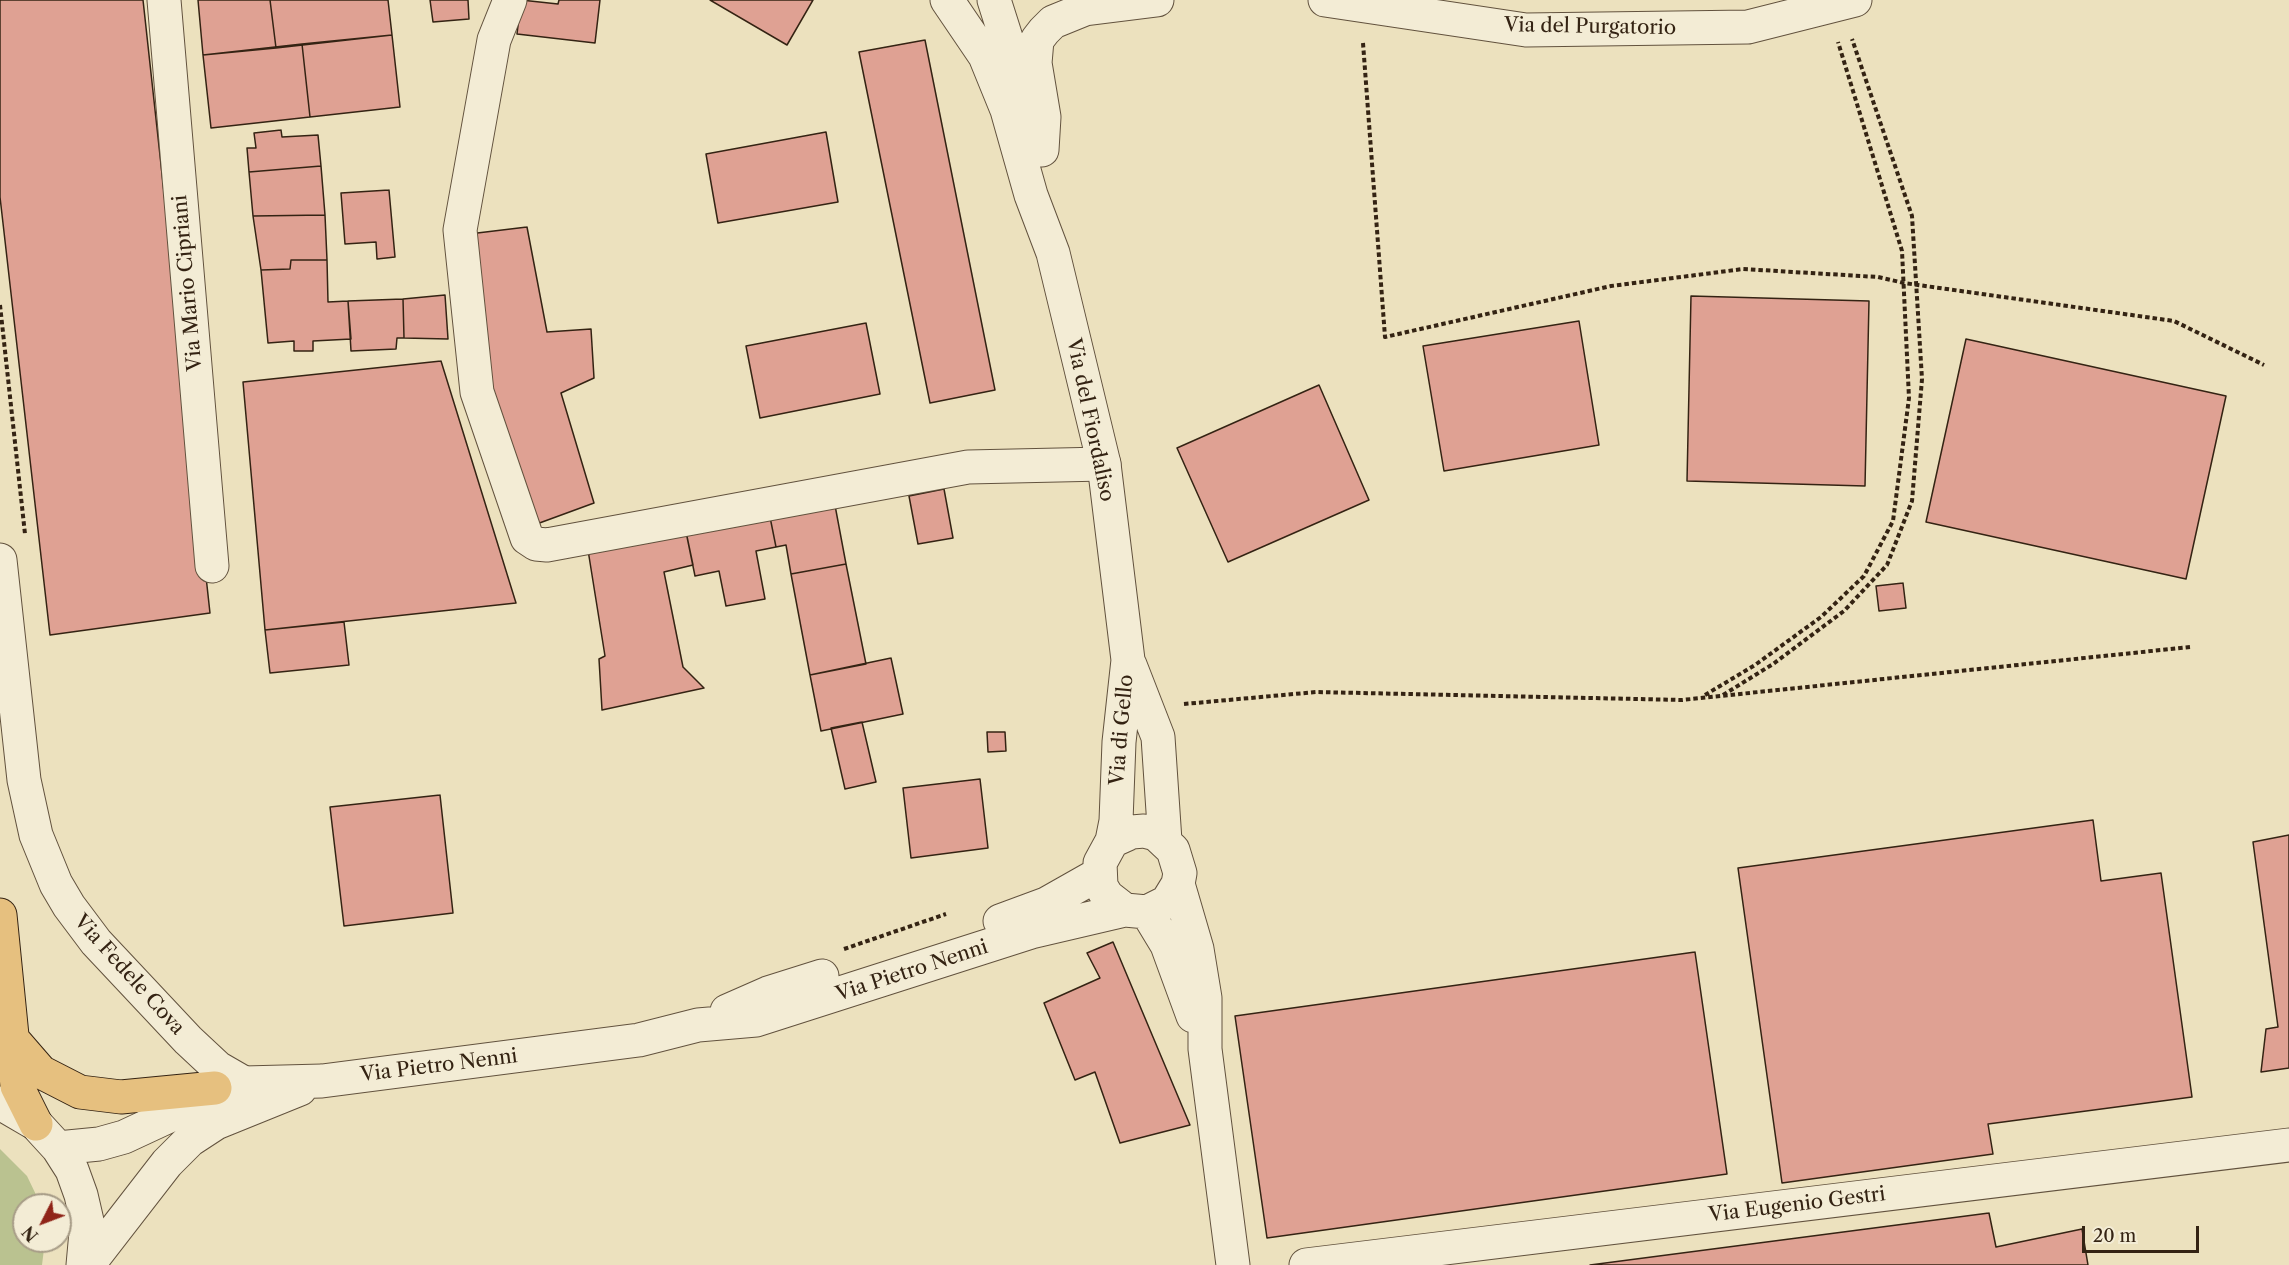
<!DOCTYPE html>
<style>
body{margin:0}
#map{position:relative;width:2289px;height:1265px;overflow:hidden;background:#ece1be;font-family:"Libre Caslon Text",serif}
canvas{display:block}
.north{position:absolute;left:12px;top:1193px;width:60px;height:60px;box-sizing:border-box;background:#f3ecd5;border:2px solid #a79c87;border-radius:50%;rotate:228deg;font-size:16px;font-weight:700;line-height:24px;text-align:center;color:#342313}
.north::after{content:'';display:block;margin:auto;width:21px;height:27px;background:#8f2418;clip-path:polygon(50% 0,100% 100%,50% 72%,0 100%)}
.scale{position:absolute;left:2082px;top:1226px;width:117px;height:27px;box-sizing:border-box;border:3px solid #342313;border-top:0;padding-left:8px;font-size:18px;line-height:21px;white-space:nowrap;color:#342313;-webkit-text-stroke:4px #f3ecd5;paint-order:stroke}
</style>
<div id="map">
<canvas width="2289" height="1265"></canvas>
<div class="north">N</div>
<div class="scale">20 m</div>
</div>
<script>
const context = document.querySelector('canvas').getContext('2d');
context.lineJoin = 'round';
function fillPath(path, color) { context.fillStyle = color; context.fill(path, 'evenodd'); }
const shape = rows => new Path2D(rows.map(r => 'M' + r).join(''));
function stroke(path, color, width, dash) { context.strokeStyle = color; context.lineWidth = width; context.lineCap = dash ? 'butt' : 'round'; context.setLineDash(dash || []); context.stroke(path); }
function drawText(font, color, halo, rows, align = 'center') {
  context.font = font + ' "Libre Caslon Text",serif'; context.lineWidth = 4.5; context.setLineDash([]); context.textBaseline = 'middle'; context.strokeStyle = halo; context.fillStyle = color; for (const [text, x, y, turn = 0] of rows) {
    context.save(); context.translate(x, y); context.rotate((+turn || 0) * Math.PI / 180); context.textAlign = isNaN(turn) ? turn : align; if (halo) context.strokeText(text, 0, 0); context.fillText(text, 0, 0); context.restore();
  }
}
fillPath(shape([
 [0,1149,27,1176,40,1203,41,1205,24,1205,24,1241,45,1241,42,1265,0,1265]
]), '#bac290');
const building = shape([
 [0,0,143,0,210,613,50,635,0,197,0,0],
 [198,0,270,0,276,48,203,55,198,0],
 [270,0,388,0,392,35,276,48,270,0],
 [430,0,468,0,469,19,433,22,430,0],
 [521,0,558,4,559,0,600,0,595,43,517,34,521,0],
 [710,0,813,0,787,45,710,0],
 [392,35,400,107,310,117,302,44,392,35],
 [925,40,995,390,930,403,859,52,925,40],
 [302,44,310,117,211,128,203,55,302,44],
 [281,130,282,137,318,135,321,166,249,172,247,148,256,148,254,133,281,130],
 [826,132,838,202,718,223,706,154,826,132],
 [321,166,325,215,253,216,249,172,321,166],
 [389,190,395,257,377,259,376,242,345,244,341,193,389,190],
 [325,215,327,260,291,260,290,269,261,270,253,216,325,215],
 [527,227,547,332,591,329,594,378,561,393,594,503,534,525,482,382,469,234,527,227],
 [291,260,327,260,328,302,348,301,351,339,313,341,313,351,294,351,294,341,268,343,261,270,290,269,291,260],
 [445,295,448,339,404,338,403,299,445,295],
 [1691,296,1869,301,1865,486,1687,481,1691,296],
 [403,299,404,338,397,338,396,349,351,351,348,301,403,299],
 [1579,321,1599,445,1444,471,1423,346,1579,321],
 [866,323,880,394,760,418,746,346,866,323],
 [1966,339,2226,396,2186,579,1926,522,1966,339],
 [441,361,516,603,265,630,243,382,441,361],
 [1319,385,1369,500,1228,562,1177,448,1319,385],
 [944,489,953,538,918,544,909,496,944,489],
 [834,500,846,564,791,574,786,545,776,547,769,512,834,500],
 [769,512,776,547,756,551,765,599,726,606,719,571,695,576,685,527,769,512],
 [685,527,693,565,664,572,683,667,704,688,602,710,599,659,605,656,588,550,685,527],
 [846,564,866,664,810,675,791,574,846,564],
 [1903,583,1906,608,1879,611,1876,586,1903,583],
 [344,622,349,665,270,673,265,630,344,622],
 [891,658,903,714,821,731,810,675,891,658],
 [862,722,876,782,845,789,831,728,862,722],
 [987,732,1005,732,1006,751,988,752,987,732],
 [980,779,988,848,911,858,903,788,980,779],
 [440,795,453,913,344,926,330,807,440,795],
 [2093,820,2101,881,2161,873,2192,1097,1988,1124,1993,1154,1782,1183,1738,868,2093,820],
 [2289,835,2289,1068,2261,1072,2266,1029,2278,1027,2253,842,2289,835],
 [1113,942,1190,1125,1120,1143,1095,1072,1075,1080,1044,1003,1100,978,1087,953,1113,942],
 [1695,952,1727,1174,1267,1238,1235,1016,1695,952],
 [1989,1213,1996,1247,2082,1229,2088,1265,1590,1265,1989,1213]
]);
fillPath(building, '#dfa193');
stroke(building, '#342313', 1.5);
const minor = shape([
 [164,0,212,566],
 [510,0,494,40,460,230,477,392,527,538,536,544,547,545,968,467,1104,464],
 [0,560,24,780,36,835,56,884,69,906,96,942,188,1040,218,1068,244,1083],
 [1306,1265,2289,1145]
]);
const tertiary = shape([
 [947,0,985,56,1007,110,1031,195,1053,253,1104,464,1128,660,1119,742,1116,821,1112,841,1100,863,1101,886,1107,896,1125,910,1147,912,1167,902,1178,884,1180,873,1173,850,1156,834,1144,831,1132,832,1112,841],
 [994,0,1030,113],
 [1325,0,1526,30,1748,27,1855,0],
 [1042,150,1044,117,1035,63,1037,40,1044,31,1053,22,1085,9,1157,0],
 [1130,665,1158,737,1165,841],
 [1178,884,1197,949,1205,998,1205,1049,1233,1265],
 [1147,912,1167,945,1193,1016],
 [1000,921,1046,904,1099,874],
 [727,1011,768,993,822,976],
 [0,1103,36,1124,58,1148,72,1170,81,1195,87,1221,83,1265],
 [58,1148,99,1144,124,1137,167,1117,215,1088,244,1083,322,1081,639,1040,698,1025,756,1020,1031,932,1125,910],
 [88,1265,167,1163,190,1140,216,1123,300,1089]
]);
const trunk = shape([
 [0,915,17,1086,36,1124],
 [15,1042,41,1072,80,1092,121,1097,215,1088]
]);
stroke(minor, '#62523e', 35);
stroke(tertiary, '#62523e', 35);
stroke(trunk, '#342313', 35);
stroke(shape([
 [1363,43,1385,337,1611,286,1743,269,1878,277,1904,283,2174,321,2264,365],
 [0,305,25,534],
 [1705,695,1755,665,1821,617,1864,576,1893,521,1909,398,1902,251,1838,42],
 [1723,695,1773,664,1844,611,1887,565,1912,501,1922,379,1912,216,1852,39],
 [1184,704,1316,692,1682,700,2190,647],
 [844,949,946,914]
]), '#342313', 4, [4.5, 3]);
stroke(minor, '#f3ecd5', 33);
stroke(tertiary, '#f3ecd5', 33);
stroke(trunk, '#e6c07f', 33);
drawText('20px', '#342313', '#f3ecd5', [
 ["Via del Purgatorio",1590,27,1],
 ["Via Mario Cipriani",188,283,-95],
 ["Via del Fiordaliso",1090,420,78],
 ["Via di Gello",1122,730,-85],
 ["Via Pietro Nenni",912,971,-18],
 ["Via Fedele Cova",129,975,48],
 ["Via Pietro Nenni",439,1066,-7],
 ["Via Eugenio Gestri",1797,1205,-7]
]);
</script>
